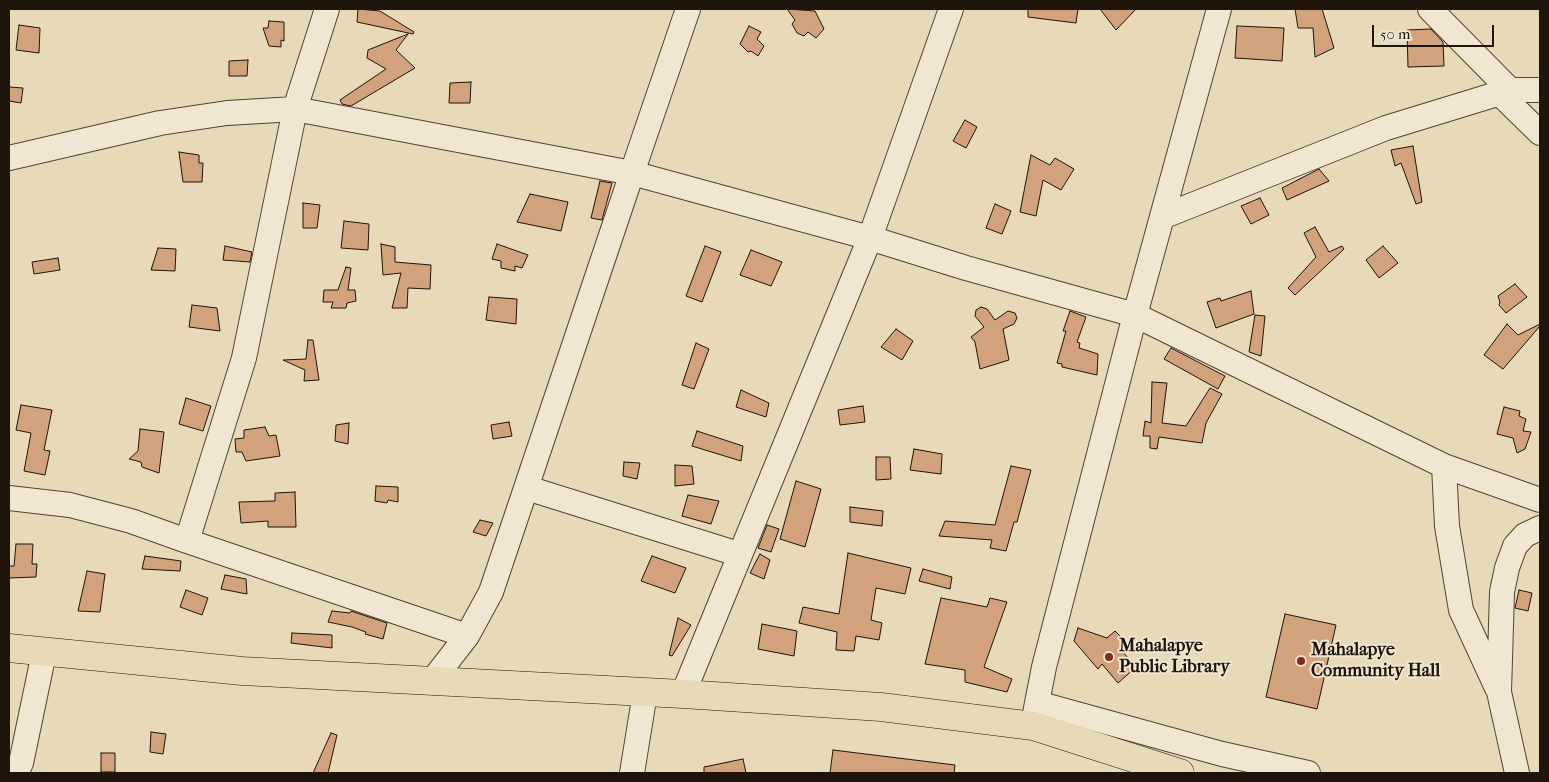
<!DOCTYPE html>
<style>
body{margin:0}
#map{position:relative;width:1549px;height:782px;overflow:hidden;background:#e8d9b8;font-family:"IM FELL French Canon",serif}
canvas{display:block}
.frame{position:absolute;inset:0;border:10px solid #1e140a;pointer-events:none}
.scale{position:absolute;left:1372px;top:25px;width:122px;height:22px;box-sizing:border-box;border:2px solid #1e140a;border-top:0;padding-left:6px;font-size:15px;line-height:18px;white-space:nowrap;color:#1e140a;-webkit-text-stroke:4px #f0e6d1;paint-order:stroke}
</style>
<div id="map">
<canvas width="1549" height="782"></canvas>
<div class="frame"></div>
<div class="scale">50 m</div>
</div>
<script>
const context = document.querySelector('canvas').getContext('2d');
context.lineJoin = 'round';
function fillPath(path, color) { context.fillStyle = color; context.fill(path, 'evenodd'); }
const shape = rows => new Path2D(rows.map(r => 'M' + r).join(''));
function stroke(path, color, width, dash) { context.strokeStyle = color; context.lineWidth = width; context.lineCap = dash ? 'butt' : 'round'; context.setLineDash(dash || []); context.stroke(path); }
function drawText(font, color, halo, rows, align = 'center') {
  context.font = font + ' "IM FELL French Canon",serif'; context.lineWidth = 4; context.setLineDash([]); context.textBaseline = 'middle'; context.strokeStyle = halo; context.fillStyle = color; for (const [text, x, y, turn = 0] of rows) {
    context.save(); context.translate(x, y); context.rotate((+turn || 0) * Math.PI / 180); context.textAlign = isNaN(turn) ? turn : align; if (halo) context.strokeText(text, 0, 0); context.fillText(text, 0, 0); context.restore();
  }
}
const building = shape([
 [358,9,380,11,414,32,413,34,357,22,358,9],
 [787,9,815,11,824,29,816,38,808,32,804,36,797,33,792,24,795,20,787,9],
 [1028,9,1078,9,1076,23,1028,17,1028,9],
 [1100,9,1136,9,1116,30,1100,9],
 [1295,9,1322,9,1334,48,1315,57,1313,28,1298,28,1295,9],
 [269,21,284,22,284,41,281,40,281,47,269,46,263,28,268,28,269,21],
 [19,25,40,28,39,53,16,50,19,25],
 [749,26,761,32,757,39,764,46,758,56,751,51,748,52,740,44,749,26],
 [1237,26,1284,28,1282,61,1235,58,1237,26],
 [1431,29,1443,42,1444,66,1408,67,1407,30,1431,29],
 [408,34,396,50,415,68,351,106,342,104,340,100,386,69,367,58,368,50,408,34],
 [248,60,247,76,229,76,229,61,248,60],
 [471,82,470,103,449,103,450,83,471,82],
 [9,87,23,88,21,103,9,101,9,87],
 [965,120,977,127,966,148,953,141,965,120],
 [1413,146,1422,202,1416,204,1401,163,1395,166,1391,150,1413,146],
 [179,152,199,155,199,163,203,163,202,182,183,182,179,152],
 [1031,155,1050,165,1055,158,1074,169,1061,190,1043,180,1036,216,1020,212,1031,155],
 [1319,169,1329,181,1287,200,1282,188,1319,169],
 [600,181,612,183,602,220,591,218,600,181],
 [530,194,568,202,561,231,517,222,530,194],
 [1260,198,1269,215,1251,224,1241,206,1260,198],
 [303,203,320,205,317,228,303,228,303,203],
 [995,204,1011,211,1002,234,986,228,995,204],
 [344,221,369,224,368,250,341,248,344,221],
 [1315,227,1329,252,1342,246,1344,249,1295,295,1288,288,1316,257,1304,233,1315,227],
 [381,244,395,247,395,262,431,265,430,289,408,288,407,308,392,308,401,273,383,275,381,244],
 [497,244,528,255,522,268,515,266,515,271,501,268,501,261,492,259,497,244],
 [225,246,252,252,250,262,223,260,225,246],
 [705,246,721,252,702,302,686,296,705,246],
 [1383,246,1398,263,1379,278,1366,260,1383,246],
 [158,248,176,249,175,271,151,270,158,248],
 [751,250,782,262,771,286,740,275,751,250],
 [58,258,60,270,34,274,32,262,58,258],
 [346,267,351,268,348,290,355,290,356,301,347,303,346,308,331,308,333,302,323,302,324,290,338,290,346,267],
 [1515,284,1527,297,1506,313,1499,305,1500,302,1498,296,1515,284],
 [1251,291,1254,314,1216,328,1207,302,1220,298,1221,301,1251,291],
 [489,297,517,299,516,324,486,320,489,297],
 [192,305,217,308,220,331,189,327,192,305],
 [981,307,987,309,995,320,1008,311,1015,313,1017,318,1014,324,1003,329,1009,360,980,369,975,342,971,337,984,327,975,316,976,310,981,307],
 [1070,311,1086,317,1077,342,1080,343,1079,348,1098,354,1097,375,1062,367,1062,364,1057,363,1066,331,1063,331,1070,311],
 [1255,315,1265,316,1261,356,1249,352,1255,315],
 [1507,324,1518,335,1540,324,1540,326,1503,369,1484,355,1507,324],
 [896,329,913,341,902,360,881,347,896,329],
 [308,340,313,340,319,380,304,381,305,370,283,360,306,359,308,340],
 [696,343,709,349,694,389,682,385,696,343],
 [1171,348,1225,376,1218,389,1164,359,1171,348],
 [1152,382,1167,383,1162,423,1186,426,1210,388,1222,394,1206,423,1202,443,1159,437,1157,449,1150,448,1150,436,1143,436,1145,421,1151,423,1152,382],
 [741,390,769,403,766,417,736,407,741,390],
 [186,398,211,406,203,431,179,424,186,398],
 [21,405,52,410,44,450,50,451,45,475,24,471,31,433,16,430,21,405],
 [863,406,865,422,840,425,838,410,863,406],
 [1504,407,1520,411,1519,416,1526,419,1523,431,1531,432,1525,449,1517,453,1513,438,1497,434,1504,407],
 [509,422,512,436,493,439,491,425,509,422],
 [349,423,348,444,335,441,336,425,349,423],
 [265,427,269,436,276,435,280,456,246,461,242,452,236,452,235,439,244,438,244,430,265,427],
 [140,429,164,432,159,473,142,467,141,462,129,459,138,451,140,429],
 [697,431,743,446,741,461,692,446,697,431],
 [914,449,942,454,941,474,910,470,914,449],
 [876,457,890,457,891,479,876,480,876,457],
 [624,462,640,463,637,479,623,476,624,462],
 [675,465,692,466,694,484,675,486,675,465],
 [1011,466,1031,470,1017,522,1014,522,1006,551,990,548,992,540,939,536,945,521,995,525,1011,466],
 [796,481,821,489,805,547,780,539,796,481],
 [376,486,398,487,398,502,388,500,387,503,375,501,376,486],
 [295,492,296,527,268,527,268,521,241,523,239,502,275,501,275,493,295,492],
 [688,495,719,501,711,524,682,516,688,495],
 [850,507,883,511,882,526,850,522,850,507],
 [480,520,493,523,486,536,473,532,480,520],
 [767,525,779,529,771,552,758,548,767,525],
 [16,544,33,544,32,564,37,564,36,577,9,578,9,566,14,566,16,544],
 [848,553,911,568,905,594,876,588,871,620,882,623,879,640,856,636,854,651,836,650,837,632,799,623,803,607,839,614,848,553],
 [760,554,770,560,764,579,750,573,760,554],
 [145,556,181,561,180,571,142,569,145,556],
 [652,556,686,568,675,593,641,581,652,556],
 [923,569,952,577,950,589,919,581,923,569],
 [87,571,105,574,100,612,78,611,87,571],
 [225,575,246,579,247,594,221,589,225,575],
 [186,590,208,598,202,615,180,607,186,590],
 [1519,590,1532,593,1528,611,1515,608,1519,590],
 [941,598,987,607,990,598,1007,602,984,667,1012,679,1007,692,965,682,965,670,925,664,941,598],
 [332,611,350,613,351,611,387,623,383,639,365,634,366,632,352,627,328,622,332,611],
 [1285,614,1336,625,1317,709,1266,697,1285,614],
 [678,618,691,625,672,656,669,655,678,618],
 [762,624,797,631,794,656,758,649,762,624],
 [1078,628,1107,638,1115,631,1128,644,1121,650,1136,667,1118,683,1102,664,1098,669,1074,641,1078,628],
 [292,633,332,635,332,648,291,643,292,633],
 [151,732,166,734,163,754,150,752,151,732],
 [331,733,337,735,328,773,313,773,331,733],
 [833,750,955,765,954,773,830,773,833,750],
 [101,753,115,753,115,772,101,772,101,753],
 [743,759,746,773,704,773,704,767,743,759]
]);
fillPath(building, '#d1a27c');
stroke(building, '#1e140a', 1);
const minor = shape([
 [327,9,295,109,244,358,187,541,467,636],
 [1430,9,1510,90],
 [1500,94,1540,133],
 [9,158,160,123,227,113,295,109,632,173,688,9],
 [1162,217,1386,128,1510,90,1540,90],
 [1444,466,1447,526,1461,610,1497,688],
 [527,488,738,554],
 [9,498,70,505,131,521,187,541],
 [432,681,467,636,491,592,632,173,870,238,966,268,1135,315,1444,466,1540,500],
 [683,694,870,238,951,9],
 [1037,703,1044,667,1135,315,1219,9],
 [1034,719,1037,703,1222,754,1308,773],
 [16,773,21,763,44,653],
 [632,773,645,693],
 [1517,773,1499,692,1502,592,1507,568,1515,546,1525,535,1540,528]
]);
const major = shape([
 [9,648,242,671,683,694,881,707,1033,726,1180,773]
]);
stroke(minor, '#504536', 26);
stroke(major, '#1e140a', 29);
stroke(minor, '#f0e6d1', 24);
stroke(major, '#e8d9b8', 28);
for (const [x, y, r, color] of [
 [1109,657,5,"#8f2418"],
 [1301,661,5,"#8f2418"]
]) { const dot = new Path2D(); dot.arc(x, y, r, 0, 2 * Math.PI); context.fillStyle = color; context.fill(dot); stroke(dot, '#f0e6d1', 2); }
drawText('bold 18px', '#1e140a', '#f0e6d1', [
 ["Mahalapye",1119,647],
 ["Public Library",1119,668],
 ["Mahalapye",1311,651],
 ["Community Hall",1311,672]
], 'left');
</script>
